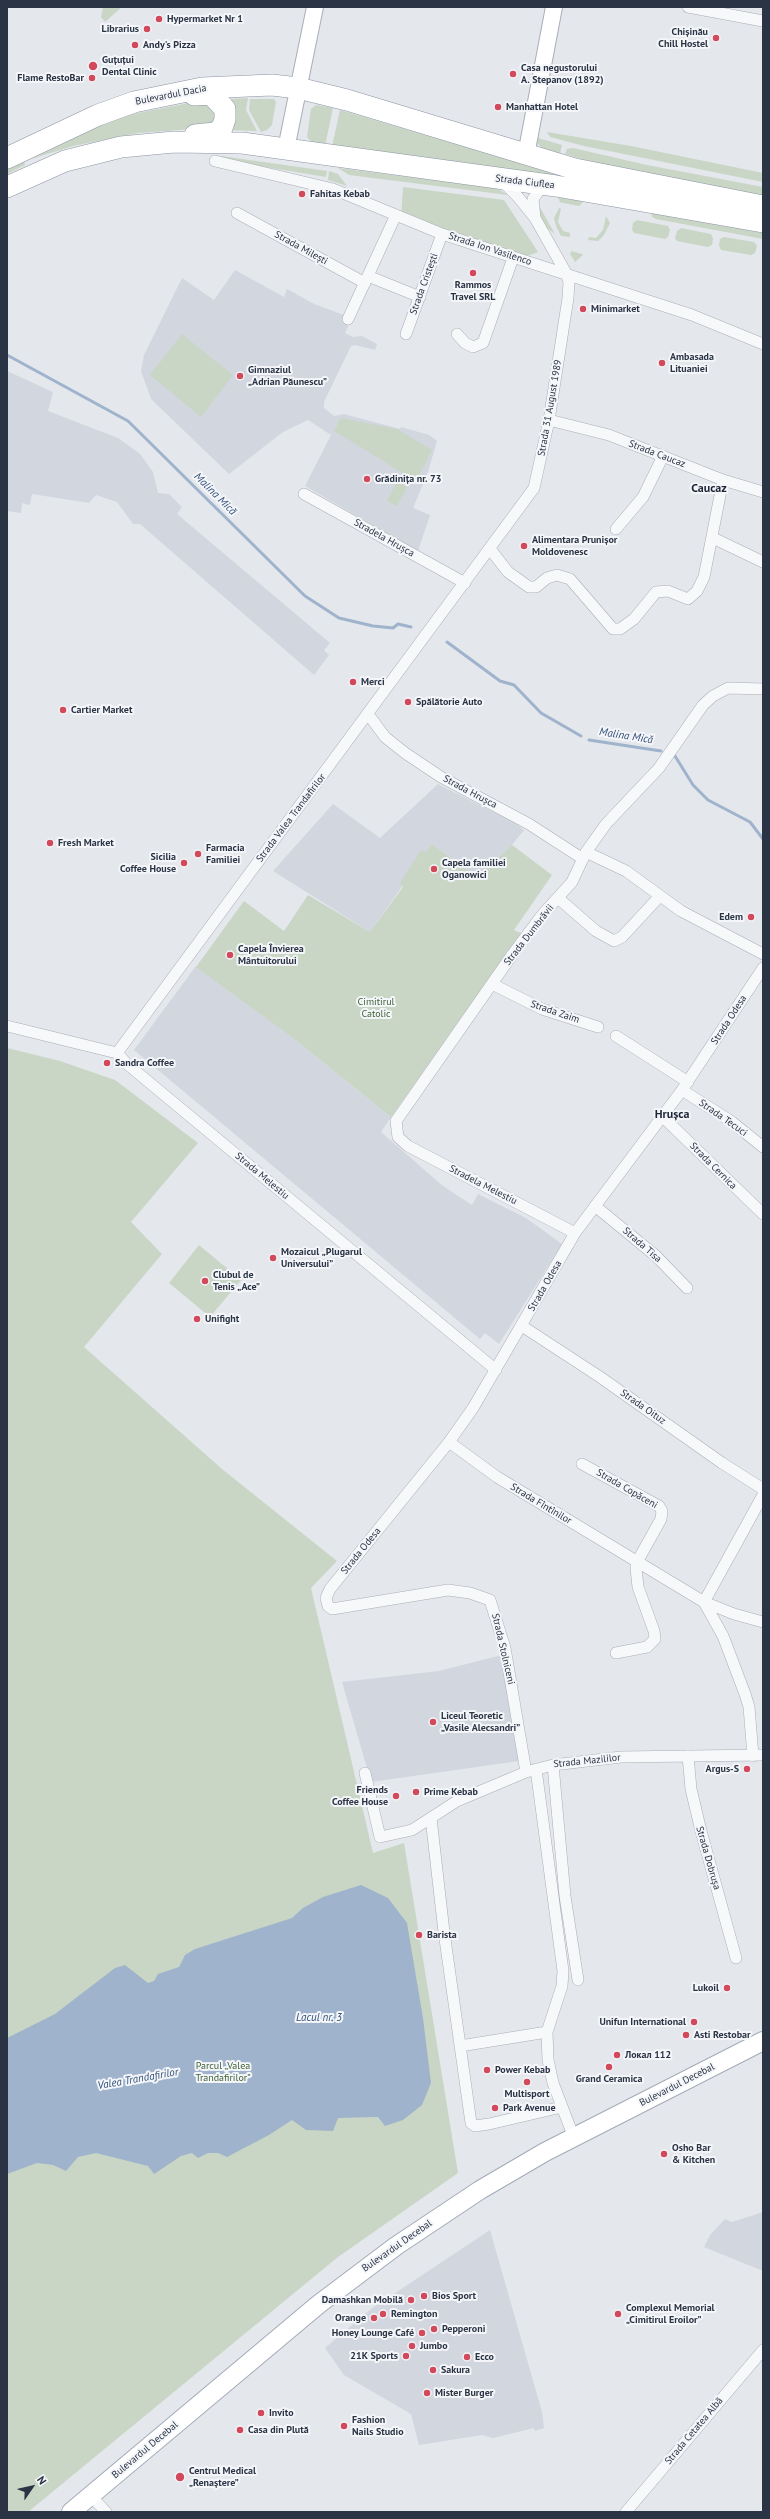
<!DOCTYPE html>
<meta charset="utf-8">
<style>
body{margin:0}
#map{position:relative;width:770px;height:2519px;overflow:hidden;background:#e4e7ec;font-family:"PT Sans",sans-serif}
canvas{display:block}
.frame{position:absolute;inset:0;border:8px solid #2b3445;pointer-events:none}
.north{position:absolute;left:12px;top:2467px;width:40px;height:40px;-webkit-text-stroke:3px #f4f6f9;paint-order:stroke;rotate:56deg;font-size:11px;font-weight:700;line-height:16px;text-align:center;color:#2b3445}
.north::after{content:'';display:block;margin:auto;width:14px;height:18px;background:#2b3445;clip-path:polygon(50% 0,100% 100%,50% 72%,0 100%)}
</style>
<div id="map">
<canvas width="770" height="2519"></canvas>
<div class="frame"></div>
<div class="north">N</div>
</div>
<script>
const context = document.querySelector('canvas').getContext('2d');
context.lineJoin = 'round';
function fillPath(path, color) { context.fillStyle = color; context.fill(path, 'evenodd'); }
const shape = rows => new Path2D(rows.map(r => 'M' + r).join(''));
function stroke(path, color, width, dash) { context.strokeStyle = color; context.lineWidth = width; context.lineCap = dash ? 'butt' : 'round'; context.setLineDash(dash || []); context.stroke(path); }
function drawText(font, color, halo, rows, align = 'center') {
  context.font = font + ' "PT Sans",sans-serif'; context.lineWidth = 4; context.setLineDash([]); context.textBaseline = 'middle'; context.strokeStyle = halo; context.fillStyle = color; for (const [text, x, y, turn = 0] of rows) {
    context.save(); context.translate(x, y); context.rotate((+turn || 0) * Math.PI / 180); context.textAlign = isNaN(turn) ? turn : align; if (halo) context.strokeText(text, 0, 0); context.fillText(text, 0, 0); context.restore();
  }
}
fillPath(shape([
 [235,270,284,297,287,289,314,304,352,318,345,333,353,337,362,336,377,344,375,350,355,345,351,346,324,402,324,408,334,416,344,414,400,429,401,427,429,435,437,441,428,472,413,508,430,515,418,551,305,486,331,435,308,420,283,432,229,474,151,399,141,371,144,355,182,278,214,300],
 [7,371,53,392,48,411,118,438,140,454,153,472,158,493,169,494,182,507,177,514,330,643,324,650,329,655,314,675,140,524,133,524,117,502,96,495,89,503,32,494,30,505,22,503,21,513,7,511],
 [438,784,515,823,524,830,512,845,477,877,432,844,370,932,273,871,333,804,380,838],
 [196,966,293,1038,391,1117,381,1132,443,1186,472,1205,478,1194,526,1218,562,1244,499,1344,485,1333,480,1339,134,1050],
 [502,1655,519,1761,371,1782,342,1682,439,1671],
 [763,2212,763,2271,704,2247,710,2235,725,2219,732,2222],
 [490,2230,542,2412,544,2428,535,2431,534,2428,493,2438,482,2435,419,2445,411,2414,344,2375,325,2348,371,2309]
]), '#d2d6de');
fillPath(shape([
 [103,7,122,7,105,22,101,17],
 [248,98,246,110,257,131,193,129,138,133,73,146,31,159,78,135,128,115,199,101],
 [250,99,274,99,276,102,272,125,267,130,261,132,249,110],
 [316,105,333,108,325,146,312,143,307,137,311,109],
 [340,110,553,173,552,176,332,147],
 [547,132,631,146,763,173,763,182,584,146,550,137],
 [538,138,562,145,560,154,543,149,537,143],
 [573,148,647,165,763,187,763,196,595,163,565,154,567,149],
 [221,156,327,171,326,177,253,165,223,159],
 [24,161,25,165,7,174,7,170],
 [338,168,496,188,508,195,349,175],
 [329,171,338,174,347,186,328,180],
 [403,187,504,200,538,252,527,256,401,218],
 [558,197,581,201,583,202,579,206,563,203,560,202],
 [538,204,555,234,547,228,536,210],
 [559,208,561,209,558,222,563,231,570,233,570,237,561,236,556,226,554,218],
 [651,212,763,233,763,239,656,219,652,217],
 [606,216,610,223,604,235,598,241,588,240,589,237,596,238,603,230],
 [637,220,668,226,670,230,668,237,665,239,634,233,632,230,633,223],
 [681,228,711,234,713,238,712,245,708,247,677,241,675,238,677,231],
 [724,237,754,242,757,246,755,253,751,255,721,250,719,246,720,239],
 [571,251,582,254,583,255,575,262,570,254],
 [182,334,233,375,201,417,150,375],
 [341,418,397,429,432,450,416,481,334,431],
 [397,481,407,487,397,506,387,501],
 [432,844,477,877,512,845,552,875,514,930,521,933,391,1117,293,1038,196,967,244,901,284,931,308,895,370,932,403,887,400,883,421,850,426,852],
 [7,1048,60,1061,115,1080,198,1143,131,1222,162,1254,84,1347,222,1469,337,1561,311,1588,373,1853,404,1843,458,2173,338,2257,28,2512,7,2512],
 [199,1245,241,1280,210,1317,169,1283]
]), '#c9d6c5');
fillPath(shape([
 [361,1885,388,1898,407,1923,423,2018,431,2083,422,2105,403,2120,385,2126,378,2117,338,2118,333,2131,306,2130,292,2120,269,2135,227,2157,218,2153,208,2153,198,2158,192,2153,181,2156,154,2174,148,2166,96,2153,78,2157,66,2171,53,2165,37,2163,7,2174,7,2038,55,2014,115,1968,125,1965,148,1983,154,1981,158,1974,179,1967,185,1955,195,1949,292,1918,303,1908,323,1897]
]), '#9fb4cc');
stroke(shape([
 [7,355,128,421,305,596,339,618,373,626,393,628,398,624,411,627],
 [447,642,500,681,514,685,541,713,581,736],
 [589,740,661,751],
 [675,756,693,785,708,800,750,822,763,839]
]), '#9fb4cc', 3);
const street = shape([
 [688,7,763,21],
 [215,161,333,189,442,234,692,315,763,344],
 [237,213,365,283],
 [535,218,533,199,540,189,546,185],
 [368,276,420,297],
 [348,319,395,217],
 [406,334,442,234],
 [457,334,465,343,473,347,483,343,513,258],
 [549,420,609,435,723,480,763,492],
 [304,494,465,583],
 [616,529,643,497,663,456],
 [713,538,763,562],
 [490,549,508,572,529,587,536,587,547,578,557,575,570,579,613,629,620,629,634,619,656,592,668,591,688,599,697,591,704,577,723,480],
 [368,714,385,737,405,753,441,777,529,824,583,859],
 [586,852,626,871,681,911,763,954],
 [558,898,596,931,614,941,622,937,659,897],
 [492,984,542,1009,598,1027],
 [7,1026,117,1053,127,1064,496,1370],
 [616,1036,688,1082],
 [117,1053,534,488,549,420,568,298,569,282,566,273,535,218,518,197,502,181],
 [682,1090,732,1122,763,1147],
 [663,1117,763,1214],
 [595,1206,656,1256,687,1288],
 [575,1233,408,1146,398,1137,396,1121,512,955,542,915,572,882,586,852,606,824,659,768,703,705,713,696,728,688,763,689],
 [522,1326,600,1377,722,1463,763,1489],
 [449,1442,497,1477,704,1602,734,1614,763,1622],
 [582,1464,659,1506,662,1511,661,1519,637,1562,636,1568,638,1587,654,1631,655,1639,647,1647,616,1653],
 [688,1756,691,1789,701,1831,736,1958],
 [753,1756,749,1707,745,1694,723,1636,704,1602,763,1495],
 [553,1765,565,1896,578,1980],
 [536,1769,563,1971,562,1986,547,2032,548,2060,553,2083,574,2138],
 [526,1772,505,1648,490,1600,470,1593,448,1590,332,1609,328,1606,326,1598,330,1589,449,1442,473,1408,575,1233,682,1090,763,968],
 [365,1773,380,1837,412,1830,457,1801,526,1772,553,1765,621,1757,763,1755],
 [431,1818,444,1932,471,2123,475,2126,489,2124,562,2107],
 [460,2046,547,2032],
 [91,2496,106,2512],
 [626,2512,763,2350]
]);
const secondary = shape([
 [286,149,315,7],
 [526,155,554,7]
]);
const primary = shape([
 [71,2512,319,2304,396,2246,480,2190,545,2152,763,2041]
]);
const highway = shape([
 [194,95,211,94,225,109,225,119,222,128,215,133,195,135],
 [7,158,98,115,134,102,202,88,272,85,298,88,347,100,575,169,763,206],
 [7,187,65,161,121,147,174,142,242,143,556,186,763,222]
]);
stroke(street, '#a9aeb7', 12);
stroke(secondary, '#a9aeb7', 18);
stroke(primary, '#a3abb8', 20);
stroke(highway, '#8b94a3', 22);
stroke(street, '#f7f8fa', 11);
stroke(secondary, '#fff', 16);
stroke(primary, '#fff', 18);
stroke(highway, '#fff', 21);
for (const [x, y, r, color] of [
 [159,19,4,"#d1495b"],
 [147,29,4,"#d1495b"],
 [716,38,4,"#d1495b"],
 [135,45,4,"#d1495b"],
 [93,66,5,"#d1495b"],
 [513,74,4,"#d1495b"],
 [92,78,4,"#d1495b"],
 [498,107,4,"#d1495b"],
 [302,194,4,"#d1495b"],
 [473,273,4,"#d1495b"],
 [583,309,4,"#d1495b"],
 [662,363,4,"#d1495b"],
 [240,376,4,"#d1495b"],
 [367,479,4,"#d1495b"],
 [524,546,4,"#d1495b"],
 [353,682,4,"#d1495b"],
 [408,702,4,"#d1495b"],
 [63,710,4,"#d1495b"],
 [50,843,4,"#d1495b"],
 [198,854,4,"#d1495b"],
 [184,863,4,"#d1495b"],
 [434,869,4,"#d1495b"],
 [751,917,4,"#d1495b"],
 [230,955,4,"#d1495b"],
 [107,1063,4,"#d1495b"],
 [273,1258,4,"#d1495b"],
 [205,1281,4,"#d1495b"],
 [197,1319,4,"#d1495b"],
 [433,1722,4,"#d1495b"],
 [747,1769,4,"#d1495b"],
 [416,1792,4,"#d1495b"],
 [396,1796,4,"#d1495b"],
 [419,1935,4,"#d1495b"],
 [727,1988,4,"#d1495b"],
 [694,2022,4,"#d1495b"],
 [686,2035,4,"#d1495b"],
 [617,2055,4,"#d1495b"],
 [609,2067,4,"#d1495b"],
 [487,2070,4,"#d1495b"],
 [527,2082,4,"#d1495b"],
 [495,2108,4,"#d1495b"],
 [664,2154,4,"#d1495b"],
 [424,2296,4,"#d1495b"],
 [411,2300,4,"#d1495b"],
 [383,2314,4,"#d1495b"],
 [618,2314,4,"#d1495b"],
 [374,2318,4,"#d1495b"],
 [434,2329,4,"#d1495b"],
 [422,2333,4,"#d1495b"],
 [412,2346,4,"#d1495b"],
 [406,2356,4,"#d1495b"],
 [467,2357,4,"#d1495b"],
 [433,2370,4,"#d1495b"],
 [427,2393,4,"#d1495b"],
 [261,2413,4,"#d1495b"],
 [344,2426,4,"#d1495b"],
 [240,2430,4,"#d1495b"],
 [180,2477,5,"#d1495b"]
]) { const dot = new Path2D(); dot.arc(x, y, r, 0, 2 * Math.PI); context.fillStyle = color; context.fill(dot); stroke(dot, '#f4f6f9', 1.5); }
drawText('bold 10px', '#2b3445', '#f4f6f9', [
 ["Hypermarket Nr 1",167,19],
 ["Librarius",139,29,"right"],
 ["Chișinău",708,32,"right"],
 ["Chill Hostel",708,44,"right"],
 ["Andy's Pizza",143,45],
 ["Guțuțui",102,60],
 ["Dental Clinic",102,72],
 ["Casa negustorului",521,68],
 ["A. Stepanov (1892)",521,80],
 ["Flame RestoBar",84,78,"right"],
 ["Manhattan Hotel",506,107],
 ["Fahitas Kebab",310,194],
 ["Rammos",473,285,"center"],
 ["Travel SRL",473,297,"center"],
 ["Minimarket",591,309],
 ["Ambasada",670,357],
 ["Lituaniei",670,369],
 ["Gimnaziul",248,370],
 ["„Adrian Păunescu”",248,382],
 ["Grădinița nr. 73",375,479],
 ["Alimentara Prunișor",532,540],
 ["Moldovenesc",532,552],
 ["Merci",361,682],
 ["Spălătorie Auto",416,702],
 ["Cartier Market",71,710],
 ["Fresh Market",58,843],
 ["Farmacia",206,848],
 ["Familiei",206,860],
 ["Sicilia",176,857,"right"],
 ["Coffee House",176,869,"right"],
 ["Capela familiei",442,863],
 ["Oganowici",442,875],
 ["Edem",743,917,"right"],
 ["Capela Învierea",238,949],
 ["Mântuitorului",238,961],
 ["Sandra Coffee",115,1063],
 ["Mozaicul „Plugarul",281,1252],
 ["Universului”",281,1264],
 ["Clubul de",213,1275],
 ["Tenis „Ace”",213,1287],
 ["Unifight",205,1319],
 ["Liceul Teoretic",441,1716],
 ["„Vasile Alecsandri”",441,1728],
 ["Argus-S",739,1769,"right"],
 ["Friends",388,1790,"right"],
 ["Coffee House",388,1802,"right"],
 ["Prime Kebab",424,1792],
 ["Barista",427,1935],
 ["Lukoil",719,1988,"right"],
 ["Unifun International",686,2022,"right"],
 ["Asti Restobar",694,2035],
 ["Локал 112",625,2055],
 ["Power Kebab",495,2070],
 ["Grand Ceramica",609,2079,"center"],
 ["Multisport",527,2094,"center"],
 ["Park Avenue",503,2108],
 ["Osho Bar",672,2148],
 ["& Kitchen",672,2160],
 ["Bios Sport",432,2296],
 ["Damashkan Mobilă",403,2300,"right"],
 ["Complexul Memorial",626,2308],
 ["„Cimitirul Eroilor”",626,2320],
 ["Remington",391,2314],
 ["Orange",366,2318,"right"],
 ["Pepperoni",442,2329],
 ["Honey Lounge Café",414,2333,"right"],
 ["Jumbo",420,2346],
 ["21K Sports",398,2356,"right"],
 ["Ecco",475,2357],
 ["Sakura",441,2370],
 ["Mister Burger",435,2393],
 ["Invito",269,2413],
 ["Fashion",352,2420],
 ["Nails Studio",352,2432],
 ["Casa din Plută",248,2430],
 ["Centrul Medical",189,2471],
 ["„Renaștere”",189,2483]
], 'left');
drawText('10px', '#2b3445', '#f4f6f9', [
 ["Bulevardul Dacia",171,95,-11],
 ["Strada Ciuflea",525,182,7],
 ["Strada Milești",301,248,29],
 ["Strada Ion Vasilenco",490,249,18],
 ["Strada Cristești",424,284,-70],
 ["Strada 31 August 1989",550,408,-80],
 ["Strada Caucaz",657,454,21],
 ["Stradela Hrușca",384,538,29],
 ["Strada Hrușca",470,792,28],
 ["Strada Valea Trandafirilor",291,818,-53],
 ["Strada Dumbrăvii",529,935,-52],
 ["Strada Zaim",555,1012,19],
 ["Strada Odesa",729,1020,-57],
 ["Strada Tecuci",723,1118,35],
 ["Strada Cernica",713,1166,45],
 ["Strada Melestiu",262,1176,40],
 ["Stradela Melestiu",483,1185,27],
 ["Strada Tisa",642,1245,41],
 ["Strada Odesa",545,1286,-60],
 ["Strada Oituz",643,1407,35],
 ["Strada Copăceni",627,1489,30],
 ["Strada Fîntînilor",541,1504,31],
 ["Strada Odesa",361,1551,-51],
 ["Strada Stolniceni",503,1649,77],
 ["Strada Mazililor",587,1761,-6],
 ["Strada Dobrușa",708,1858,74],
 ["Bulevardul Decebal",677,2085,-27],
 ["Bulevardul Decebal",397,2246,-35],
 ["Strada Cetatea Albă",694,2431,-50],
 ["Bulevardul Decebal",145,2450,-40]
]);
drawText('10px', '#3f6138', '#f4f6f9', [
 ["Cimitirul",376,1002],
 ["Catolic",376,1014],
 ["Parcul „Valea",223,2066],
 ["Trandafirilor”",223,2078]
]);
drawText('italic 11px', '#34527a', '#f4f6f9', [
 ["Malina Mică",215,494,45],
 ["Malina Mică",626,736,9],
 ["Lacul nr. 3",319,2018],
 ["Valea Trandafirilor",138,2079,-10]
]);
drawText('bold 12px', '#1d2536', '#f4f6f9', [
 ["Caucaz",709,489],
 ["Hrușca",672,1115]
]);
</script>
